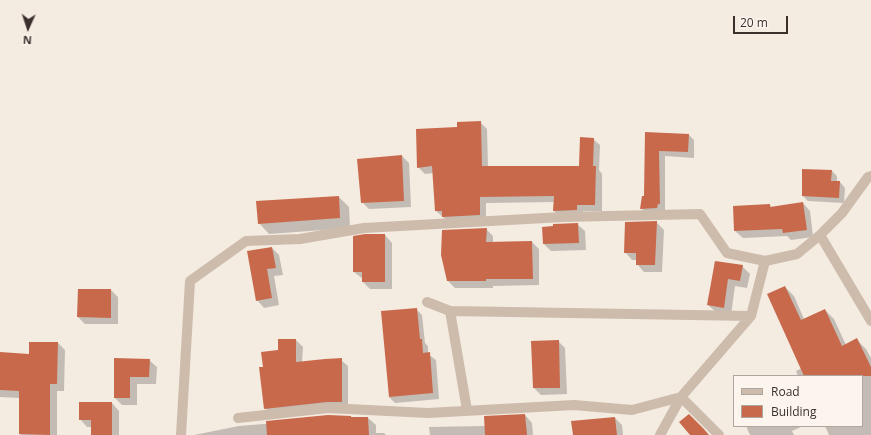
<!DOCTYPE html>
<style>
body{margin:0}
#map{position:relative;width:871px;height:435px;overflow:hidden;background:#f4ebe1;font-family:"Open Sans",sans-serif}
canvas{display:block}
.legend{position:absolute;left:733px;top:375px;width:130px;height:52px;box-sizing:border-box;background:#fbf5ee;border:1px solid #aea6a0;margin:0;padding:5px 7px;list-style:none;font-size:12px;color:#3b302b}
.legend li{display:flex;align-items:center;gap:8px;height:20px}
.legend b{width:20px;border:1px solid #aea6a0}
.north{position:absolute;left:8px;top:8px;width:40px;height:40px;-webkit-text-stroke:3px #fbf5ee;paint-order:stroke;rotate:183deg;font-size:11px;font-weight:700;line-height:16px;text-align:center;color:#3b302b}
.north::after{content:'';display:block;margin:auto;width:14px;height:18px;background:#3b302b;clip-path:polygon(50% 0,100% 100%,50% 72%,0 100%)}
.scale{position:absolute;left:733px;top:16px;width:55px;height:18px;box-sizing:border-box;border:2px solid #3b302b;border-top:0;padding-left:5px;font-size:12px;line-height:14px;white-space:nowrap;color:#3b302b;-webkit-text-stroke:3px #fbf5ee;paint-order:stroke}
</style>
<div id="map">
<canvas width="871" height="435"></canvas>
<ul class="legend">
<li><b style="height:5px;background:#cdbbac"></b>Road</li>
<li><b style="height:11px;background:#c8694b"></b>Building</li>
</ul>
<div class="north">N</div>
<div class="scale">20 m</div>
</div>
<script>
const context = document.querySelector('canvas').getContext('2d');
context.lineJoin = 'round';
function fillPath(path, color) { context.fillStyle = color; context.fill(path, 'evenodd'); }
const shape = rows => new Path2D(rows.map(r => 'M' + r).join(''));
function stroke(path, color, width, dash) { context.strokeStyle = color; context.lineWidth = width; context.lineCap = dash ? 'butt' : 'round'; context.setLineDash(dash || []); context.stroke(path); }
fillPath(shape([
 [480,122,487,129,488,167,580,167,593,139,600,145,599,170,602,174,602,211,583,211,583,217,561,217,554,211,554,202,486,203,486,221,450,223,436,211,434,173,425,174,418,167,458,128],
 [646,133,689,135,694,140,694,158,665,156,665,210,663,210,663,214,647,214,641,208,645,197],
 [402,156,409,163,411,207,369,209,362,202],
 [832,171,837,176,837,182,840,182,845,188,844,203,808,201,803,196],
 [339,197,349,207,350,228,269,234,259,223],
 [803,203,810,211,813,237,791,240,787,236,743,238,735,231,734,207,770,205,772,208],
 [656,222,664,230,662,272,644,272,637,264,637,260,632,260,625,252],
 [577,224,585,231,586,250,551,251,544,244,543,228],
 [486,229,493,236,493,243,532,242,539,249,539,285,493,286,493,288,455,288,448,281],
 [385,235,392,243,392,289,370,289,363,282,363,279,354,272],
 [272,248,279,255,283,275,274,276,279,305,264,308,257,300],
 [715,262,742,266,750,274,747,288,735,286,731,315,716,312,708,305],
 [785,287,794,296,804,319,825,310,834,319,846,345,857,340,866,349,871,358,871,435,829,435,825,426,862,426,862,376,798,376,796,371,802,368],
 [111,290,118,297,118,324,85,324,78,317],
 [416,309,422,315,425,343,428,346,428,354,436,360,439,399,395,403,389,397],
 [296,340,303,347,302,362,341,360,348,366,348,408,272,415,265,408,264,367,279,351],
 [558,341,565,348,567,394,541,395,534,388],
 [58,343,65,350,64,391,57,391,57,435,21,435,20,434,20,398,0,397,0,353,30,355],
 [115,359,149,360,157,367,156,384,137,384,137,405,122,405,115,398],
 [112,403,119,411,119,435,92,435,92,427,87,427,80,419],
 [525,415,532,423,533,435,430,435,429,427,485,426],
 [351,417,352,418,368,418,376,425,376,433,384,433,386,435,194,435,239,426],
 [615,418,622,425,623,435,574,435],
 [746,426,803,426,792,431,794,435,750,435]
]), '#0003');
fillPath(shape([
 [481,121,482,166,579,166,580,137,594,138,593,166,596,166,595,205,577,205,577,210,553,211,554,196,480,197,480,215,442,217,442,211,435,211,432,166,417,168,416,129,457,127,457,122],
 [645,132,689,134,688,152,659,151,660,204,658,204,657,208,640,209,642,196,644,196],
 [402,155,404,201,361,203,357,159],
 [802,169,832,170,831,181,840,181,839,198,802,196],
 [339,196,340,218,258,224,256,201],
 [803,202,807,230,783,233,782,229,734,231,733,206,770,204,770,207],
 [657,221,655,265,636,265,636,253,624,253,625,222],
 [578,223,579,243,543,244,542,227,553,226,553,224],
 [487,228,486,242,532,241,533,279,486,279,486,281,447,281,441,255,442,230],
 [365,234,385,234,385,282,362,282,362,272,353,272,353,236],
 [272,247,276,268,267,269,272,298,256,301,247,251],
 [715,261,743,265,740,281,728,279,724,308,707,305],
 [785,286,801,320,825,309,842,346,857,338,871,367,871,376,804,376,767,294],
 [78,289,111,289,111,318,77,317],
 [417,308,420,339,422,339,423,353,430,352,433,393,389,397,381,311],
 [278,339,296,339,296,362,325,359,342,358,342,402,327,402,264,409,259,367,263,367,261,352,278,350],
 [559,340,560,388,533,388,531,341],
 [29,342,58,342,57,384,50,384,50,435,19,434,19,391,0,390,0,352,29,354],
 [114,358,150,359,149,377,130,377,130,398,114,398],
 [79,402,112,402,112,435,91,435,91,420,79,420],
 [525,414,527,435,485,435,484,416],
 [689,414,703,428,709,435,690,435,679,422],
 [328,415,351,416,351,417,368,417,369,435,267,435,266,421],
 [615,417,617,435,573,435,571,421]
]), '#c8694b');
stroke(shape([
 [820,235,871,321],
 [427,302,450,311,467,410],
 [450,311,751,316],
 [238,418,328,408,428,413,574,405,632,410,681,397,719,435],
 [181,435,190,281,246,241,300,239,364,228,563,217,700,214,727,253,765,261],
 [660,435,681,397,751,316,765,261,797,254,820,235,842,213,868,177,871,176]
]), '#cdbbac', 10);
</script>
